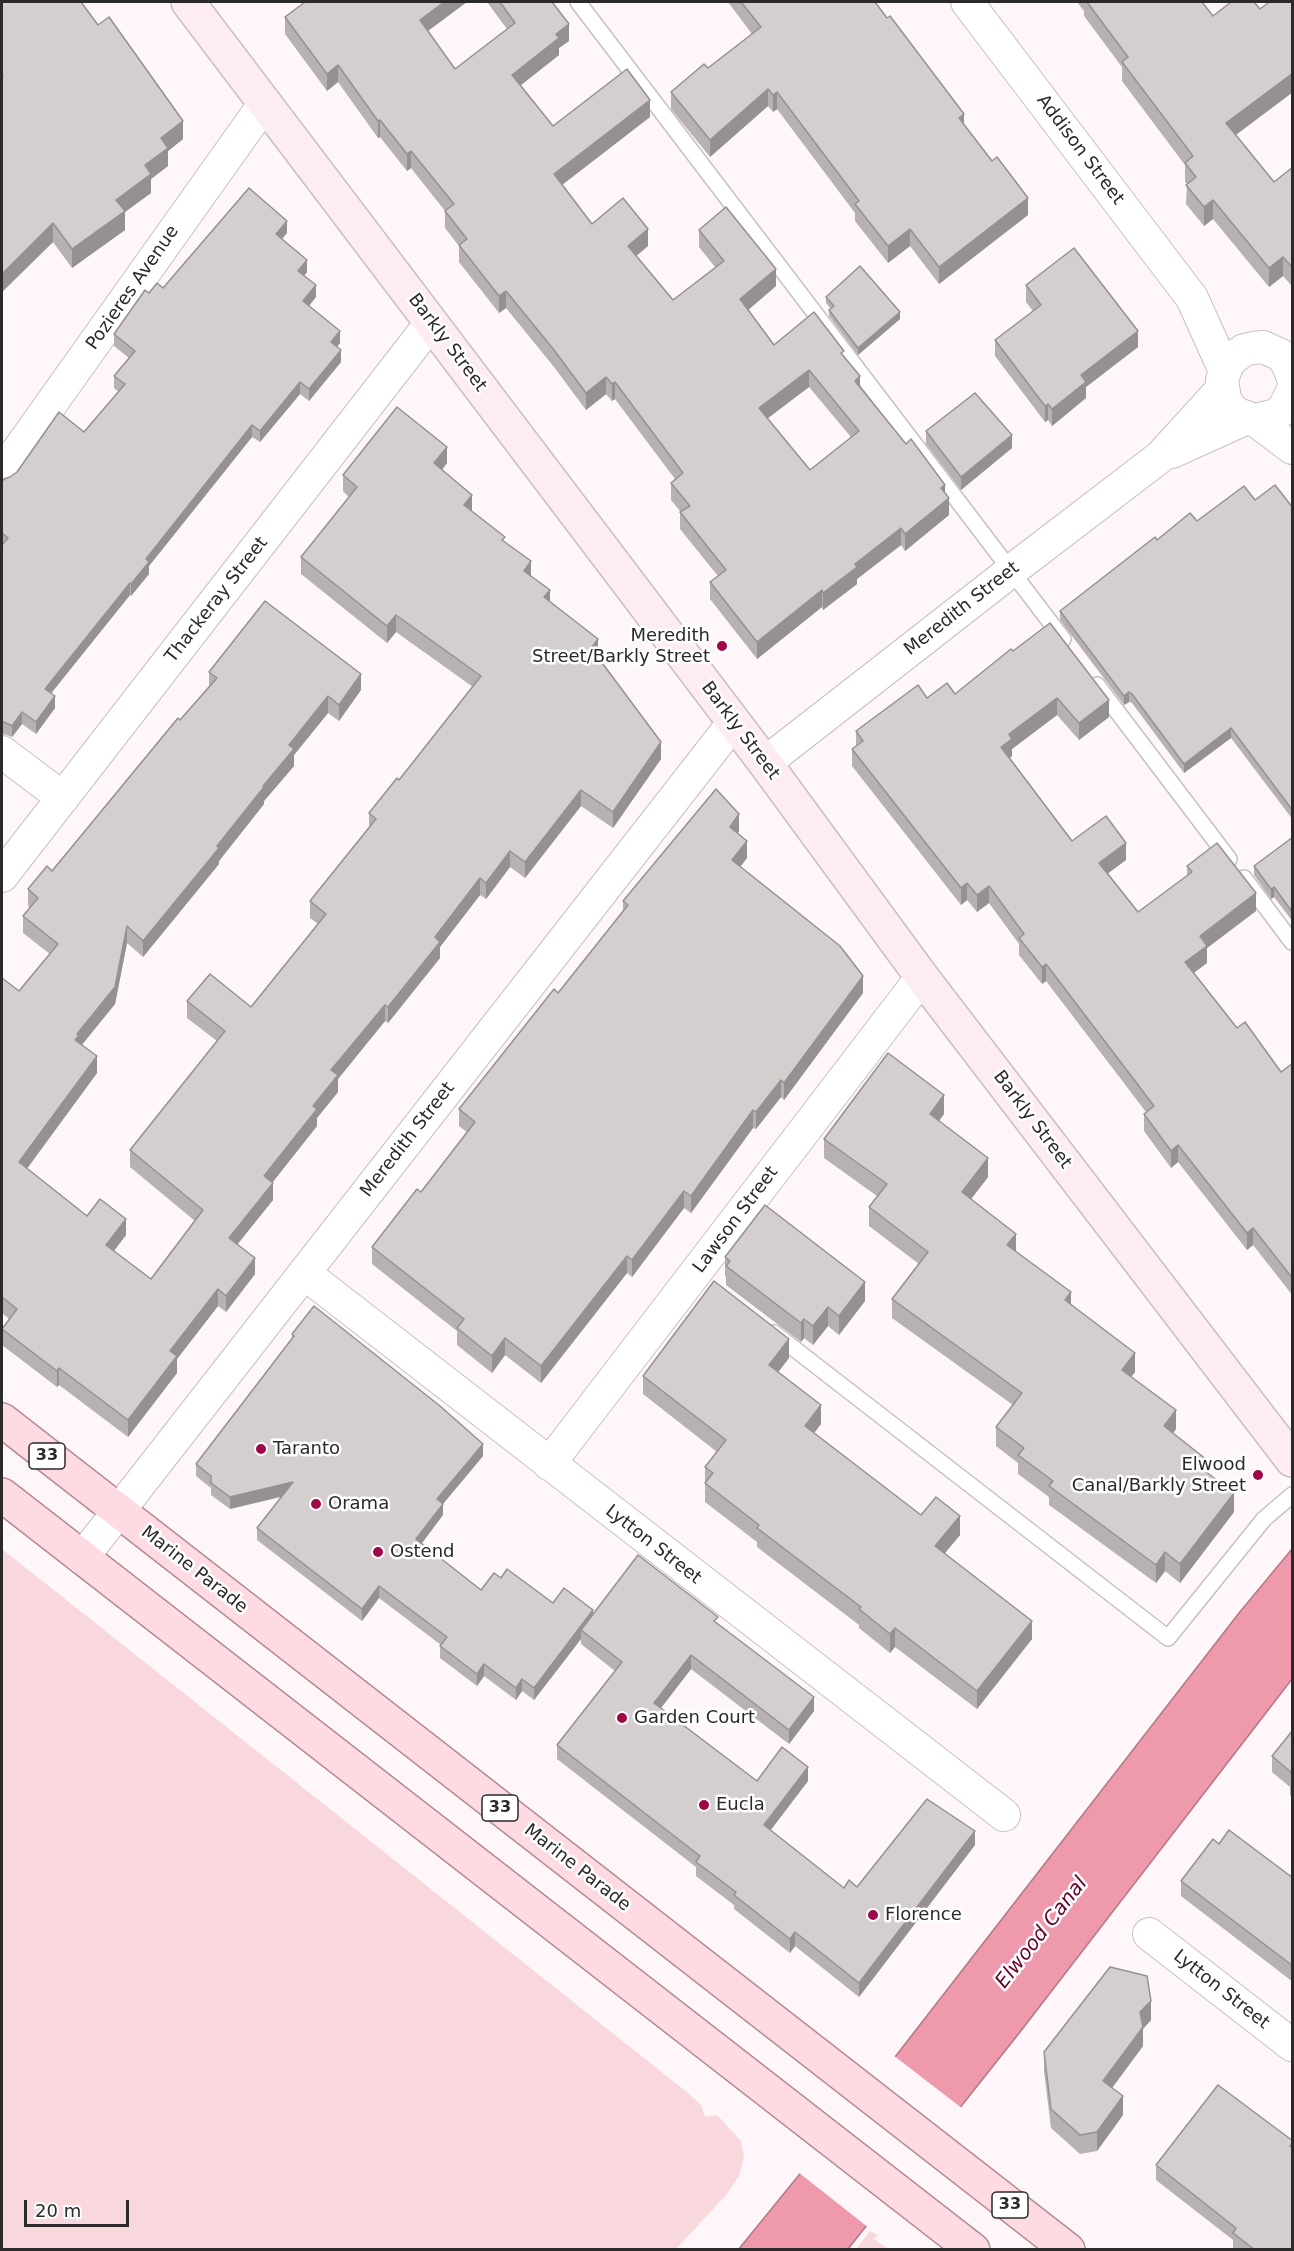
<!DOCTYPE html>
<style>
body{margin:0}
#map{position:relative;width:1294px;height:2251px;overflow:hidden;background:#fef6f8;font-family:"DejaVu Sans",sans-serif}
canvas{display:block}
.frame{position:absolute;inset:0;border:3px solid #2b2929;pointer-events:none}
.scale{position:absolute;left:24px;top:2200px;width:105px;height:27px;box-sizing:border-box;border:3px solid #2b2929;border-top:0;padding-left:8px;font-size:18px;line-height:21px;white-space:nowrap;color:#2b2929;-webkit-text-stroke:4px #fff;paint-order:stroke}
</style>
<div id="map">
<canvas width="1294" height="2251"></canvas>
<div class="frame"></div>
<div class="scale">20 m</div>
</div>
<script>
const context = document.querySelector('canvas').getContext('2d');
context.lineJoin = 'round';
function fillPath(path, color) { context.fillStyle = color; context.fill(path, 'evenodd'); }
const shape = rows => new Path2D(rows.map(r => 'M' + r).join(''));
function stroke(path, color, width, dash) { context.strokeStyle = color; context.lineWidth = width; context.lineCap = dash ? 'butt' : 'round'; context.setLineDash(dash || []); context.stroke(path); }
function drawText(font, color, halo, rows, align = 'center') {
  context.font = font + ' "DejaVu Sans",sans-serif'; context.lineWidth = 5; context.setLineDash([]); context.textBaseline = 'middle'; context.strokeStyle = halo; context.fillStyle = color; for (const [text, x, y, turn = 0] of rows) {
    context.save(); context.translate(x, y); context.rotate((+turn || 0) * Math.PI / 180); context.textAlign = isNaN(turn) ? turn : align; if (halo) context.strokeText(text, 0, 0); context.fillText(text, 0, 0); context.restore();
  }
}
fillPath(shape([
 [2,1549,688,2093,701,2105,705,2117,717,2115,741,2141,744,2157,739,2176,726,2195,676,2249,2,2249],
 [870,2231,878,2235,874,2239,888,2249,856,2249]
]), '#f8d8dd');
const water = shape([
 [1292,1549,1292,1679,1020,2032,848,2249,738,2250,895,2057,1239,1613,1292,1549]
]);
fillPath(water, '#ef99ac');
stroke(water, '#b47785', 1.5);
fillPath(shape([
 [893,2055,963,2109,869,2228,798,2172]
]), '#fef6f8');
const service = shape([
 [578,2,1063,639],
 [1097,685,1229,859],
 [1244,878,1292,942],
 [774,1333,1168,1638,1264,1519,1292,1495]
]);
const minor = shape([
 [967,2,1192,298,1224,369],
 [1292,376,1287,363,1281,355,1263,347,1253,348,1244,350,1229,361,1222,380,1225,399,1230,408,1238,414,1255,420,1276,415,1284,408,1292,392],
 [1255,420,1292,448],
 [1172,452,1247,418],
 [2,473,265,103],
 [2,752,63,798],
 [765,763,1011,571,1160,457,1222,389],
 [2,876,431,323],
 [304,1273,1004,1815],
 [549,1464,922,977],
 [82,1558,734,722],
 [1149,1934,1292,2045]
]);
const secondary = shape([
 [188,2,765,763,922,977,1292,1460]
]);
const primary = shape([
 [2,1420,1068,2250],
 [2,1495,973,2250]
]);
stroke(service, '#c7c0c1', 18);
stroke(minor, '#c7c0c1', 34);
stroke(secondary, '#c7c0c1', 36);
stroke(primary, '#b48c94', 36);
stroke(service, '#fff', 15);
stroke(minor, '#fff', 32);
stroke(secondary, '#feedf0', 33);
stroke(primary, '#fedae2', 33);
fillPath(shape([
 [2,2,183,139,168,151,168,166,151,179,151,193,125,212,125,230,72,268,53,242,2,292],
 [487,2,552,2,569,41,559,48,559,55,520,86,553,126,650,117,562,185,592,224,648,246,636,256,673,300,715,267,699,247,699,230,776,286,748,310,774,345,844,356,860,387,945,493,949,515,905,551,901,545,857,579,857,584,823,610,822,607,757,659,710,599,710,582,718,576,680,529,680,511,671,500,671,483,675,479,615,399,612,401,606,394,586,410,554,367,506,308,499,313,459,262,459,246,445,228,445,211,411,168,407,171,380,137,378,138,338,82,327,91,285,34,285,17,428,31,455,69,507,29],
 [809,387,851,437,810,470,767,418],
 [728,2,875,2,1028,215,939,284,910,246,888,263,855,221,855,213,777,109,773,112,768,106,710,157,671,109,671,92,708,68,752,34],
 [1077,2,1202,2,1213,16,1260,9,1293,2,1293,92,1236,135,1274,182,1293,167,1293,284,1291,285,1283,276,1269,287,1213,219,1204,226,1186,204,1187,184,1185,182,1185,165,1122,81,1122,67,1084,16,1084,11],
 [287,233,282,239,307,272,304,276,316,297,309,306,340,343,337,347,341,362,309,401,300,394,260,442,252,437,149,566,149,574,131,596,130,595,51,693,55,708,36,734,22,724,12,737,4,734,2,735,2,482,84,432,119,392,114,388,114,376,129,358,114,346,114,334,149,293,163,288],
 [1026,285,1138,347,1086,387,1086,398,1052,426,1048,420,1045,422,995,356,995,340,1033,311,1026,302],
 [826,297,900,319,858,355,829,316,829,310,831,309,826,303],
 [926,431,1012,448,961,490,926,444],
 [447,463,442,470,472,511,505,542,550,602,598,656,598,657,661,759,613,828,581,806,525,878,510,867,486,899,480,895,440,947,440,958,388,1023,385,1021,338,1079,338,1092,317,1118,317,1126,272,1183,273,1200,237,1244,255,1274,226,1312,218,1306,177,1359,177,1373,128,1437,59,1385,57,1387,2,1345,2,1329,9,1319,2,1313,2,978,19,991,50,954,23,933,23,916,30,908,28,906,28,889,52,871,209,686,209,672,361,690,339,721,328,713,294,755,294,766,264,801,264,804,219,861,219,864,143,957,127,943,115,1004,82,1045,97,1073,27,1169,87,1216,126,1235,114,1251,151,1279,195,1221,130,1167,130,1150,217,1041,187,1018,187,1001,251,1007,318,924,310,918,310,901,369,827,369,813,399,780,473,687,396,632,387,643,301,574,301,557,349,497,343,491,343,475],
 [1255,500,1293,508,1293,820,1231,738,1184,773,1132,703,1129,702,1124,705,1060,620,1060,611,1157,540,1197,521],
 [1013,651,1109,717,1079,740,1057,715,1012,749,1012,756,1010,758,1072,841,1126,860,1108,873,1138,912,1187,876,1187,866,1256,911,1207,948,1207,963,1194,973,1237,1028,1281,1072,1293,1063,1293,1296,1253,1245,1247,1250,1178,1162,1171,1168,1144,1131,1144,1114,1146,1112,1046,981,1042,984,1019,955,1019,944,989,903,977,912,967,900,961,905,852,766,852,749,856,746,856,731,927,698,955,694],
 [739,831,738,833,747,858,740,867,863,993,784,1100,781,1097,756,1129,753,1128,691,1213,684,1208,632,1277,627,1273,541,1383,505,1355,492,1373,457,1345,457,1331,372,1264,372,1247,421,1192,467,1132,459,1126,459,1109,558,993,623,911,623,901],
 [1293,837,1293,922,1274,897,1271,899,1254,875,1254,866],
 [944,1114,939,1121,988,1177,971,1199,1016,1252,1071,1305,1135,1372,1131,1377,1176,1429,1173,1433,1207,1473,1234,1512,1180,1583,1165,1571,1156,1583,1049,1505,1049,1497,1018,1474,1018,1463,996,1446,996,1427,1013,1405,892,1318,892,1299,919,1264,869,1226,869,1207,877,1196,824,1158,824,1139],
 [725,1257,865,1301,839,1335,828,1326,813,1345,804,1338,801,1342,726,1285,726,1277,725,1276],
 [292,1334,483,1456,443,1504,443,1515,421,1544,481,1590,501,1578,553,1603,593,1614,718,1624,814,1711,789,1744,691,1669,661,1708,757,1781,808,1781,770,1830,844,1888,857,1887,975,1845,859,1997,795,1946,790,1953,734,1909,734,1905,696,1876,696,1867,557,1759,557,1745,615,1671,581,1644,581,1639,534,1700,522,1691,516,1700,484,1676,477,1686,440,1658,440,1646,441,1645,379,1598,362,1621,257,1540,257,1528,282,1496,230,1509,211,1495,211,1488,196,1476,196,1464,292,1338],
 [789,1358,778,1372,821,1424,814,1433,921,1515,960,1535,945,1553,1032,1639,977,1709,895,1647,890,1653,859,1628,859,1625,757,1547,757,1542,705,1502,705,1467,717,1452,643,1394,643,1376],
 [1293,1730,1293,1797,1290,1795,1290,1787,1272,1772,1272,1756],
 [1219,1844,1293,1878,1293,1982,1181,1896,1181,1881],
 [1151,2020,1143,2029,1143,2046,1112,2088,1123,2115,1097,2151,1080,2154,1051,2128,1044,2071,1044,2052],
 [1156,2165,1293,2250,1235,2250,1233,2247,1233,2240,1156,2180]
]), '#b7b1b2');
fillPath(shape([
 [444,2,467,2,420,37,420,20],
 [569,24,569,41,559,48,559,55,512,92,512,75,556,34],
 [338,65,338,82,327,91,327,74],
 [1293,73,1293,92,1226,142,1226,123],
 [768,89,768,106,710,157,710,140],
 [777,92,777,109,773,112,773,95],
 [650,100,650,117,554,191,554,174],
 [964,114,964,131,959,118],
 [380,120,380,137,378,138,378,121],
 [183,121,183,139,168,151,168,166,151,179,151,193,125,212,125,230,72,268,72,249,116,200,145,165,161,138],
 [411,151,411,168,407,171,407,154],
 [1028,198,1028,215,939,284,939,267],
 [1213,200,1213,219,1204,226,1204,207],
 [287,221,287,233,276,246,276,234],
 [53,223,53,242,2,292,2,274],
 [648,229,648,246,628,263,628,246],
 [910,229,910,246,888,263,888,246],
 [1283,257,1283,276,1269,287,1269,268],
 [307,260,307,272,298,283,298,271],
 [1293,265,1293,284,1291,285,1291,266],
 [776,269,776,286,740,317,740,299],
 [316,285,316,297,303,313,303,301],
 [506,291,506,308,499,313,499,296],
 [900,312,900,319,858,355,858,348],
 [340,331,340,343,331,354,331,342],
 [1138,331,1138,347,1086,387,1086,398,1052,426,1052,409,1081,375],
 [341,350,341,362,309,401,309,389],
 [809,370,809,387,759,425,759,408],
 [860,376,860,393,855,381],
 [606,377,606,394,586,410,586,393],
 [300,382,300,394,260,442,260,431],
 [615,382,615,399,612,401,612,384],
 [1048,404,1048,420,1045,422,1045,406],
 [252,425,252,437,149,566,149,574,131,596,131,584,146,559],
 [1012,435,1012,448,961,490,961,477],
 [447,447,447,463,434,480,434,463],
 [945,485,945,501,949,498,949,515,905,551,905,534,941,488],
 [472,495,472,511,464,505],
 [901,528,901,545,857,579,857,584,823,610,823,593,855,564],
 [531,561,531,577,524,571],
 [130,583,130,595,45,701,45,689],
 [550,590,550,606,544,597],
 [822,590,822,607,757,659,757,642],
 [396,615,396,632,387,643,387,626],
 [598,639,598,656,591,665,591,648],
 [361,674,361,690,339,721,339,705],
 [1129,692,1129,702,1124,705,1124,696],
 [55,696,55,708,36,734,36,722],
 [328,696,328,713,294,755,294,766,264,801,264,804,219,861,219,864,143,957,143,941,217,846,263,786,289,745],
 [1057,698,1057,715,1012,749,1012,756,1001,764,1001,747,1009,734],
 [1109,700,1109,717,1079,740,1079,723],
 [22,712,22,724,12,737,12,726],
 [1231,728,1231,738,1184,773,1184,764],
 [661,742,661,759,613,828,613,812],
 [3,763,3,775,2,777,2,765],
 [581,790,581,806,525,878,525,862],
 [739,814,739,831,730,844,730,827],
 [747,841,747,858,732,877,732,860],
 [1126,843,1126,860,1099,880,1099,863],
 [510,851,510,867,486,899,486,883],
 [480,878,480,895,440,947,440,958,388,1023,388,1007,435,937],
 [967,883,967,900,961,905,961,888],
 [989,886,989,903,977,912,977,895],
 [1274,887,1274,897,1271,899,1271,889],
 [1256,893,1256,911,1207,948,1207,963,1185,979,1185,962,1200,936],
 [127,926,127,943,115,1004,79,1048,75,1040,77,1034],
 [1046,964,1046,981,1042,984,1042,967],
 [863,976,863,993,784,1100,784,1083],
 [385,1005,385,1021,338,1079,338,1092,317,1118,317,1126,264,1193,264,1176,313,1106,331,1070],
 [97,1056,97,1073,19,1179,19,1162],
 [781,1080,781,1097,756,1129,756,1112],
 [944,1095,944,1114,930,1133,930,1114],
 [753,1110,753,1128,691,1213,691,1196],
 [1178,1145,1178,1162,1171,1168,1171,1151],
 [988,1158,988,1177,962,1211,962,1192],
 [273,1183,273,1200,229,1255,229,1238],
 [684,1191,684,1208,632,1277,632,1260],
 [126,1219,126,1235,106,1261,106,1245],
 [1253,1228,1253,1245,1247,1250,1247,1233],
 [1016,1234,1016,1253,1007,1245],
 [627,1256,627,1273,541,1383,541,1366],
 [255,1258,255,1274,226,1312,226,1296],
 [865,1282,865,1301,839,1335,839,1316],
 [218,1289,218,1306,177,1359,177,1373,128,1437,128,1420,170,1351],
 [1071,1292,1071,1311,1065,1300],
 [828,1307,828,1326,813,1345,813,1326],
 [804,1319,804,1338,801,1342,801,1323],
 [505,1338,505,1355,492,1373,492,1356],
 [789,1339,789,1358,769,1384,769,1365],
 [1135,1353,1135,1372,1122,1389,1122,1370],
 [59,1368,59,1385,57,1387,57,1371],
 [821,1405,821,1424,805,1445,805,1426],
 [1176,1410,1176,1429,1164,1445,1164,1426],
 [483,1444,483,1456,437,1511,437,1499],
 [1207,1460,1207,1479,1201,1468],
 [293,1482,293,1494,230,1509,230,1497],
 [1234,1493,1234,1512,1180,1583,1180,1564],
 [443,1504,443,1515,416,1551,416,1539],
 [960,1516,960,1535,935,1565,935,1546],
 [1165,1552,1165,1571,1156,1583,1156,1565],
 [379,1586,379,1598,362,1621,362,1609],
 [593,1610,593,1622,581,1630,581,1639,534,1700,534,1688],
 [1032,1621,1032,1639,977,1709,977,1691],
 [895,1628,895,1647,890,1653,890,1634],
 [691,1655,691,1669,654,1717,654,1703],
 [484,1664,484,1676,477,1686,477,1674],
 [522,1679,522,1691,516,1700,516,1688],
 [814,1697,814,1711,789,1744,789,1730],
 [808,1767,808,1781,764,1839,764,1825],
 [975,1831,975,1845,859,1997,859,1983],
 [795,1932,795,1946,790,1953,790,1939],
 [1151,2001,1151,2020,1143,2029,1143,2046,1103,2100,1103,2081,1140,2012],
 [1123,2096,1123,2115,1097,2151,1097,2132]
]), '#959091');
const building = shape([
 [2,2,81,2,98,25,109,17,183,121,161,138,168,148,145,165,151,174,116,200,125,211,72,249,53,223,2,274,2,76,3,75,2,74,2,2],
 [305,2,444,2,420,20,455,69,515,23,500,2,552,2,569,24,556,34,559,38,512,75,553,126,627,69,650,100,554,174,592,224,623,198,648,229,628,246,673,300,724,261,699,230,726,207,776,269,740,299,774,345,814,312,844,351,841,353,860,376,855,381,906,444,911,439,945,485,941,488,949,498,905,534,901,528,855,564,857,567,823,593,822,590,757,642,710,582,726,570,680,512,690,506,671,483,683,473,615,382,612,384,606,377,586,393,554,350,506,291,499,296,459,245,467,239,445,211,454,204,411,151,407,154,380,120,378,121,338,65,327,74,285,17,305,2],
 [809,370,859,431,810,470,759,408,809,370],
 [741,2,875,2,887,18,890,16,964,114,959,118,992,161,997,157,1028,198,939,267,910,229,888,246,855,204,859,201,777,92,773,95,768,89,710,140,671,92,704,64,708,68,761,27,741,2],
 [1087,2,1202,2,1213,16,1231,2,1254,2,1260,9,1269,2,1293,2,1293,73,1226,123,1274,182,1293,167,1293,265,1291,266,1283,257,1269,268,1213,200,1204,207,1186,185,1196,177,1185,163,1193,156,1122,62,1128,57,1087,2],
 [249,188,287,221,276,234,307,260,298,271,316,285,303,301,340,331,331,342,341,350,309,389,300,382,260,431,252,425,146,559,149,562,131,584,130,583,45,689,55,696,36,722,22,712,12,726,4,722,2,723,2,545,8,538,2,533,2,482,4,479,10,477,17,472,59,412,84,432,125,384,114,376,135,351,114,334,145,290,149,293,157,283,163,288,249,188],
 [1074,248,1138,331,1081,375,1086,382,1052,409,1048,404,1045,406,995,340,1041,305,1026,285,1074,248],
 [860,266,900,312,858,348,829,310,834,306,826,297,860,266],
 [975,393,1012,435,961,477,926,431,975,393],
 [397,407,447,447,434,463,472,495,464,505,505,537,502,540,531,561,524,571,550,590,544,597,598,639,591,648,661,742,613,812,581,790,525,862,510,851,486,883,480,878,435,937,440,942,388,1007,385,1005,331,1070,338,1075,313,1106,317,1109,264,1176,273,1183,229,1238,255,1258,226,1296,218,1289,170,1351,177,1356,128,1420,59,1368,57,1371,2,1329,17,1309,2,1297,2,978,19,991,58,944,23,916,38,898,28,889,47,866,52,871,178,718,180,720,217,678,209,672,265,601,361,674,339,705,328,696,289,745,294,749,263,786,264,787,217,846,219,848,143,941,127,926,115,987,77,1034,79,1035,75,1040,97,1056,19,1162,87,1216,100,1199,126,1219,106,1245,151,1279,203,1210,130,1150,225,1031,187,1001,210,974,251,1007,326,914,310,901,376,819,369,813,397,778,399,780,481,676,396,615,387,626,301,557,357,487,343,475,397,407],
 [1275,485,1293,508,1293,811,1231,728,1184,764,1132,694,1129,692,1124,696,1060,611,1155,537,1157,540,1190,513,1197,521,1244,486,1255,500,1275,485],
 [1050,623,1109,700,1079,723,1057,698,1009,734,1012,739,1001,747,1072,841,1106,816,1126,843,1099,863,1138,912,1192,872,1187,866,1217,843,1256,893,1200,936,1207,946,1185,962,1237,1028,1245,1022,1281,1072,1293,1063,1293,1279,1253,1228,1247,1233,1178,1145,1171,1151,1144,1114,1154,1106,1046,964,1042,967,1019,938,1024,934,989,886,977,895,967,883,961,888,852,749,863,741,856,731,918,685,927,698,947,683,955,694,1011,649,1013,651,1050,623],
 [716,789,739,814,730,827,747,841,732,860,840,946,863,976,784,1083,781,1080,756,1112,753,1110,691,1196,684,1191,632,1260,627,1256,541,1366,505,1338,492,1356,457,1328,464,1319,372,1247,417,1189,421,1192,475,1122,459,1109,554,989,558,993,628,905,623,901,716,789],
 [1293,837,1293,913,1274,887,1271,889,1254,866,1293,837],
 [888,1053,944,1095,930,1114,988,1158,962,1192,1016,1234,1007,1245,1071,1292,1065,1300,1135,1353,1122,1370,1176,1410,1164,1426,1207,1460,1201,1468,1234,1493,1180,1564,1165,1552,1156,1565,1049,1486,1053,1481,1018,1455,1024,1448,996,1427,1022,1393,892,1299,928,1252,869,1207,887,1184,824,1139,888,1053],
 [765,1205,865,1282,839,1316,828,1307,813,1326,804,1319,801,1323,726,1266,730,1261,725,1257,765,1205],
 [714,1281,789,1339,769,1365,821,1405,805,1426,921,1515,936,1497,960,1516,935,1546,1032,1621,977,1691,895,1628,890,1634,859,1609,861,1607,757,1528,759,1525,705,1483,713,1473,705,1467,726,1440,643,1376,714,1281],
 [314,1306,440,1406,483,1444,437,1499,443,1504,416,1539,481,1590,494,1573,501,1578,507,1569,553,1603,564,1588,593,1610,534,1688,522,1679,516,1688,484,1664,477,1674,440,1646,447,1637,379,1586,362,1609,257,1528,293,1482,230,1497,211,1483,211,1476,196,1464,294,1336,292,1334,314,1306],
 [638,1555,718,1617,714,1621,814,1697,789,1730,691,1655,654,1703,757,1781,782,1747,808,1767,764,1825,844,1888,849,1880,857,1887,927,1799,975,1831,859,1983,795,1932,790,1939,734,1895,736,1892,696,1862,700,1856,557,1745,622,1662,581,1630,638,1555],
 [1293,1730,1293,1774,1272,1756,1293,1730],
 [1229,1830,1293,1878,1293,1966,1181,1881,1213,1839,1219,1844,1229,1830],
 [1110,1967,1147,1976,1151,2001,1140,2012,1143,2027,1103,2081,1123,2096,1097,2132,1080,2135,1051,2109,1044,2052,1110,1967],
 [1218,2085,1293,2141,1293,2143,1290,2146,1293,2148,1293,2250,1255,2250,1233,2233,1236,2228,1156,2165,1218,2085]
]);
fillPath(building, '#d5cecf');
stroke(building, '#959091', 1.5);
for (const [x, y, r, color] of [
 [722,646,6,"#a00749"],
 [261,1449,6,"#a00749"],
 [1258,1475,6,"#a00749"],
 [316,1504,6,"#a00749"],
 [378,1552,6,"#a00749"],
 [622,1718,6,"#a00749"],
 [704,1805,6,"#a00749"],
 [873,1915,6,"#a00749"]
]) { const dot = new Path2D(); dot.arc(x, y, r, 0, 2 * Math.PI); context.fillStyle = color; context.fill(dot); stroke(dot, '#fff', 2); }
for (const [x, y, w] of [
 [47,1456,36],
 [500,1808,36],
 [1010,2205,36]
]) { const box = new Path2D(); box.roundRect(x - w / 2, y - 13, w, 26, 4.5); context.fillStyle = '#fff'; context.fill(box); stroke(box, '#2b2929', 1.5); }
drawText('bold 16px', '#2b2929', null, [
 ["33",47,1456],
 ["33",500,1808],
 ["33",1010,2205]
]);
drawText('18px', '#2b2929', '#fff', [
 ["Addison Street",1080,150,53],
 ["Pozieres Avenue",133,288,-55],
 ["Barkly Street",447,343,53],
 ["Thackeray Street",217,600,-52],
 ["Meredith Street",962,609,-38],
 ["Barkly Street",740,731,53],
 ["Barkly Street",1032,1120,53],
 ["Meredith Street",408,1140,-52],
 ["Lawson Street",736,1220,-53],
 ["Lytton Street",653,1545,38],
 ["Marine Parade",194,1570,38],
 ["Marine Parade",577,1868,38],
 ["Lytton Street",1221,1990,38]
]);
drawText('18px', '#2b2929', '#fff', [
 ["Meredith",710,636,"right"],
 ["Street/Barkly Street",710,657,"right"],
 ["Taranto",273,1449],
 ["Elwood",1246,1465,"right"],
 ["Canal/Barkly Street",1246,1486,"right"],
 ["Orama",328,1504],
 ["Ostend",390,1552],
 ["Garden Court",634,1718],
 ["Eucla",716,1805],
 ["Florence",885,1915]
], 'left');
drawText('italic 20px', '#67002b', '#fff', [
 ["Elwood Canal",1042,1933,-52]
]);
</script>
